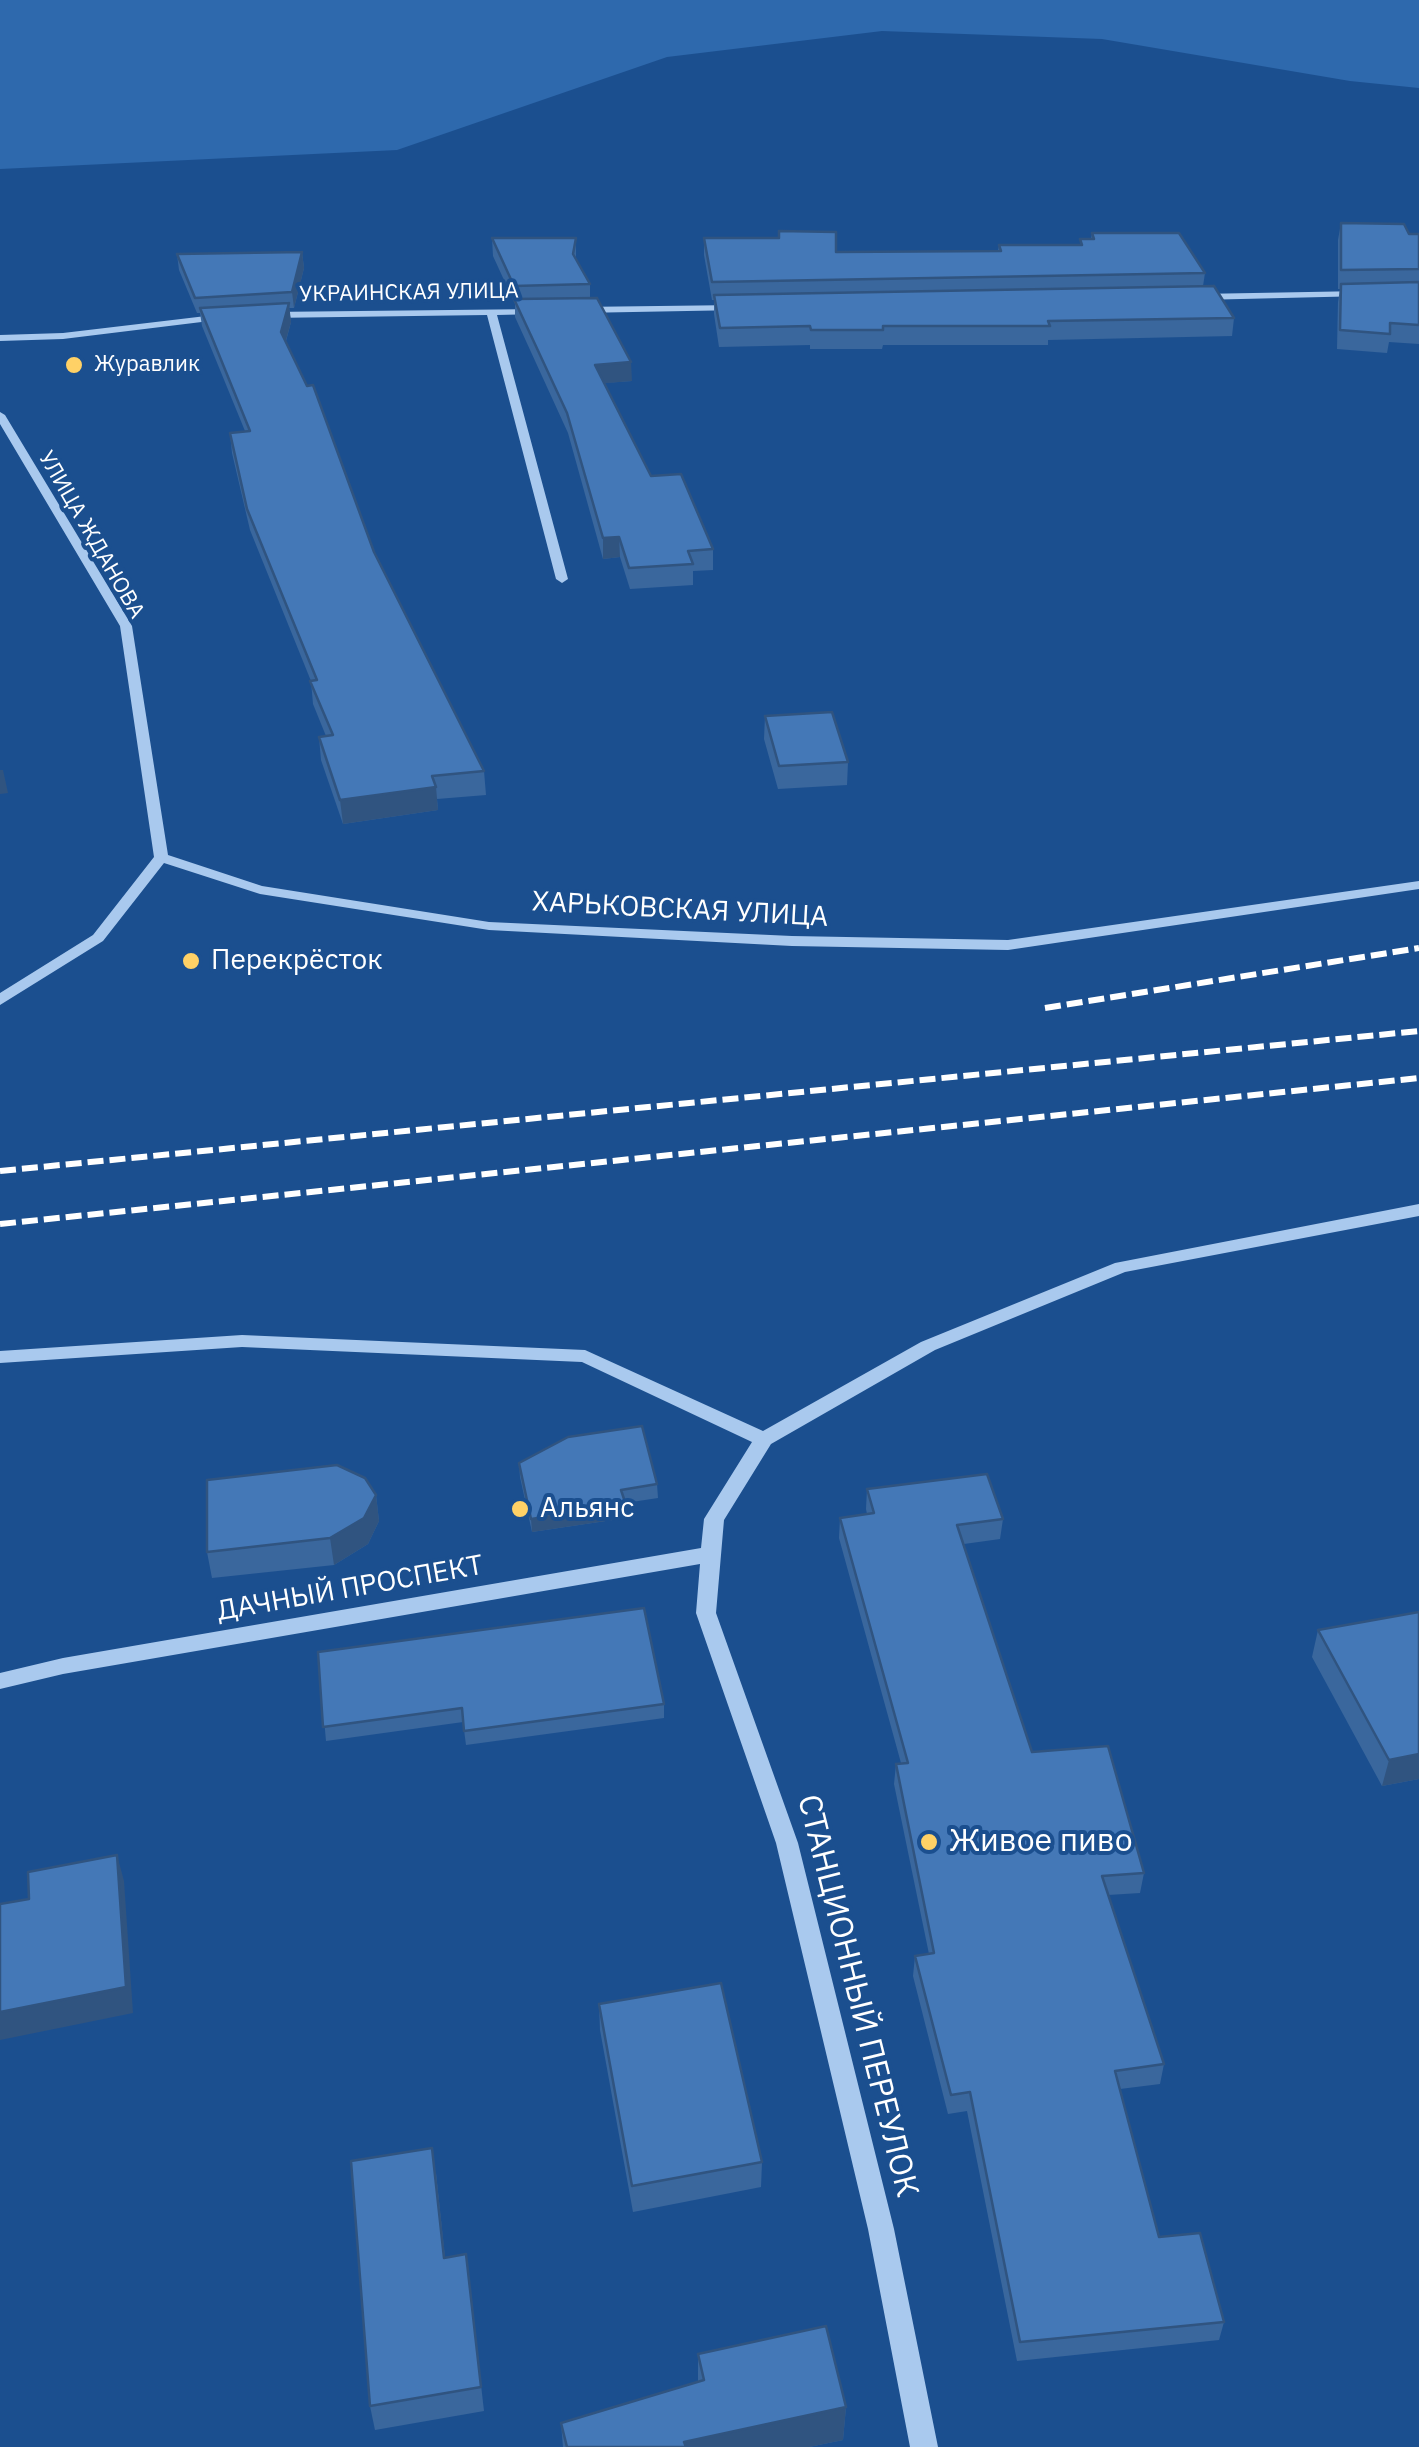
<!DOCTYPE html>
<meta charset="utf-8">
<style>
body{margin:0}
canvas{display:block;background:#1b4f8f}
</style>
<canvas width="1419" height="2447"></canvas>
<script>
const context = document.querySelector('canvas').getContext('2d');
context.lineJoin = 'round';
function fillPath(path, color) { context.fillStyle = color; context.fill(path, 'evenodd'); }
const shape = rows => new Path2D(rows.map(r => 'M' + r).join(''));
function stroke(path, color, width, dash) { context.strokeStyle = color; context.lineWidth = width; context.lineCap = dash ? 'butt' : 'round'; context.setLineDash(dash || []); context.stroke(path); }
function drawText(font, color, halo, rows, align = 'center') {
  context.font = font + ' "IBM Plex Sans",sans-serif'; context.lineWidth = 8; context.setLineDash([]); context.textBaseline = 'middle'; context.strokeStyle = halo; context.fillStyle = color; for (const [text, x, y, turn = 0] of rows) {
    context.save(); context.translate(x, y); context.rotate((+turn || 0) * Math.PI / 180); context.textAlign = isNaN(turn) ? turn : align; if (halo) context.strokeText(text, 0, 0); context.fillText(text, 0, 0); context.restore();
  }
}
fillPath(shape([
 [0,0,1419,0,1419,88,1350,81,1102,39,882,31,667,57,397,150,0,169]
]), '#2e69ad');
fillPath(shape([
 [1363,291,1366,292,1366,296,1199,300,1194,297,1199,294,1363,291],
 [738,305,743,308,741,310,579,313,574,310,579,307,738,305],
 [541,309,543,311,538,314,497,315,568,579,562,583,556,579,487,315,269,318,264,315,269,312,541,309],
 [223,314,226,315,226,319,63,339,0,341,0,335,63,333,223,314],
 [0,412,5,415,132,626,168,855,262,886,489,922,792,936,1008,940,1419,881,1419,889,1008,950,792,946,489,930,260,894,164,863,103,941,0,1005,0,993,93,935,154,857,120,626,0,424,0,412],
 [1419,1204,1419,1216,1125,1272,935,1350,771,1444,724,1520,716,1613,798,1843,894,2229,938,2447,910,2447,868,2229,776,1843,696,1613,700,1564,63,1674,0,1689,0,1673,63,1658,701,1548,704,1519,752,1442,582,1362,242,1347,0,1363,0,1351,242,1335,585,1350,763,1431,921,1342,1115,1263,1419,1204]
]), '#a9c9ee');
stroke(shape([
 [1045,1008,1419,948],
 [0,1171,1419,1031],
 [0,1224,1419,1078]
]), '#fff', 6, [16, 6]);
fillPath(shape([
 [1341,223,1409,234,1419,234,1419,344,1389,342,1387,353,1337,349,1338,302,1340,289,1338,289,1338,240],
 [1092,233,1205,273,1203,286,1234,318,1232,336,1048,340,1048,345,883,345,882,349,810,349,810,345,719,347,714,314,714,300,712,300,704,255,704,238,836,252,998,251,999,245,1080,245,1080,239,1091,239],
 [492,238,576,238,576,259,590,284,590,298,632,381,604,383,651,476,713,549,713,570,693,571,693,585,630,589,620,557,603,559,568,433,515,317,515,304,493,256],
 [302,252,304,268,294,308,289,308,291,322,286,341,374,552,484,771,486,795,437,799,438,810,343,824,321,760,319,737,326,736,313,704,311,681,250,530,232,453,230,433,245,431,202,326,200,313,197,313,179,270,177,254],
 [765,716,848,762,847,785,778,789,764,739],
 [519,1463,657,1484,658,1498,625,1503,626,1518,532,1532,520,1477],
 [867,1489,1003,1519,1000,1539,964,1544,1032,1752,1144,1873,1140,1893,1108,1895,1164,2064,1160,2084,1120,2089,1159,2237,1224,2322,1219,2340,1017,2361,967,2111,948,2114,913,1976,915,1956,929,1954,894,1784,896,1764,901,1763,839,1538,840,1518,867,1514,866,1509],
 [376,1495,379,1521,368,1544,334,1565,212,1578,207,1552],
 [1318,1630,1419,1779,1382,1786,1312,1657],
 [318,1652,664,1704,664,1718,466,1745,463,1722,326,1741],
 [599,2004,762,2162,761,2187,633,2212,600,2030],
 [436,2173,445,2258,466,2254,484,2411,375,2430,370,2406],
 [698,2354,846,2407,843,2440,809,2447,563,2447,561,2423,698,2382]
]), '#3a679d');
fillPath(shape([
 [302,252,304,268,294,308,292,292],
 [289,303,291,322,283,351,281,332],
 [631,362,632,381,595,384,595,365],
 [619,537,620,557,603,559,603,538],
 [0,770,3,770,8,793,0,794],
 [436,787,438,810,343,824,340,800],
 [376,1495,379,1521,368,1544,334,1565,330,1538],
 [626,1505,626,1518,532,1532,531,1519],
 [1419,1754,1419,1779,1382,1786,1389,1760],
 [117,1855,124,1881,133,2013,0,2040,0,2012],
 [846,2407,843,2440,809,2447,684,2447,684,2442]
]), '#305480');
const building = shape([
 [1341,223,1404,224,1409,234,1419,234,1419,269,1341,270,1341,223],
 [779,231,836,232,836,252,1001,251,999,245,1082,245,1080,239,1094,239,1092,233,1179,233,1205,273,712,282,704,238,779,238,779,231],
 [492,238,576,238,573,254,590,284,514,286,492,238],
 [302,252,292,292,195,298,177,254,302,252],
 [1419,282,1419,325,1390,323,1390,334,1340,330,1341,284,1419,282],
 [1214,286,1234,318,1048,321,1050,326,883,326,883,330,811,330,810,326,720,328,714,295,1214,286],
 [597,298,631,362,595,365,651,476,681,474,713,549,688,551,693,564,629,568,619,537,603,538,567,413,514,299,597,298],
 [289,303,281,332,307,386,313,385,374,552,484,771,432,776,436,787,340,800,319,737,333,735,310,681,317,680,247,509,230,433,250,431,200,308,289,303],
 [832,712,848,762,779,766,765,716,832,712],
 [642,1426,657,1484,621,1490,626,1505,531,1519,519,1463,568,1437,642,1426],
 [337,1465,365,1478,376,1495,364,1518,330,1538,207,1552,207,1480,337,1465],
 [987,1474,1003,1519,957,1525,1032,1752,1108,1746,1144,1873,1102,1876,1164,2064,1115,2071,1159,2237,1200,2233,1224,2322,1020,2342,970,2092,951,2095,915,1956,934,1953,896,1764,908,1763,840,1518,874,1513,867,1489,987,1474],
 [644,1608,664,1704,464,1731,462,1708,323,1727,318,1652,644,1608],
 [1419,1612,1419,1754,1389,1760,1318,1630,1419,1612],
 [117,1855,126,1987,0,2012,0,1904,29,1899,28,1872,117,1855],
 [721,1983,762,2162,632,2186,599,2004,721,1983],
 [432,2148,444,2258,466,2254,481,2387,370,2406,351,2161,432,2148],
 [826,2326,846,2407,684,2442,686,2447,567,2447,561,2423,704,2380,698,2354,826,2326]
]);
fillPath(building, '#4478b7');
stroke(building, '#305480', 2.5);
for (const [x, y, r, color] of [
 [74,365,10,"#ffd166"],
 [191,961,10,"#ffd166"],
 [520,1509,10,"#ffd166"],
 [929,1842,10,"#ffd166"]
]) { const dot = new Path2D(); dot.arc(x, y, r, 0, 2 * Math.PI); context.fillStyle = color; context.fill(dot); stroke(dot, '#1b4f8f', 4); }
drawText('22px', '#fff', '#1b4f8f', [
 ["УКРАИНСКАЯ УЛИЦА",409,293,-1],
 ["УЛИЦА ЖДАНОВА",91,535,60]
]);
drawText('22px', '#fff', '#1b4f8f', [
 ["Журавлик",94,365]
], 'left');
drawText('28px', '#fff', '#1b4f8f', [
 ["ХАРЬКОВСКАЯ УЛИЦА",680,910,3],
 ["ДАЧНЫЙ ПРОСПЕКТ",350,1589,-10]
]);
drawText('28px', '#fff', '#1b4f8f', [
 ["Перекрёсток",211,961],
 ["Альянс",540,1509]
], 'left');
drawText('32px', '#fff', '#1b4f8f', [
 ["Живое пиво",949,1842]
], 'left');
drawText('32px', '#fff', '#1b4f8f', [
 ["СТАНЦИОННЫЙ ПЕРЕУЛОК",857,1996,76]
]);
</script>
